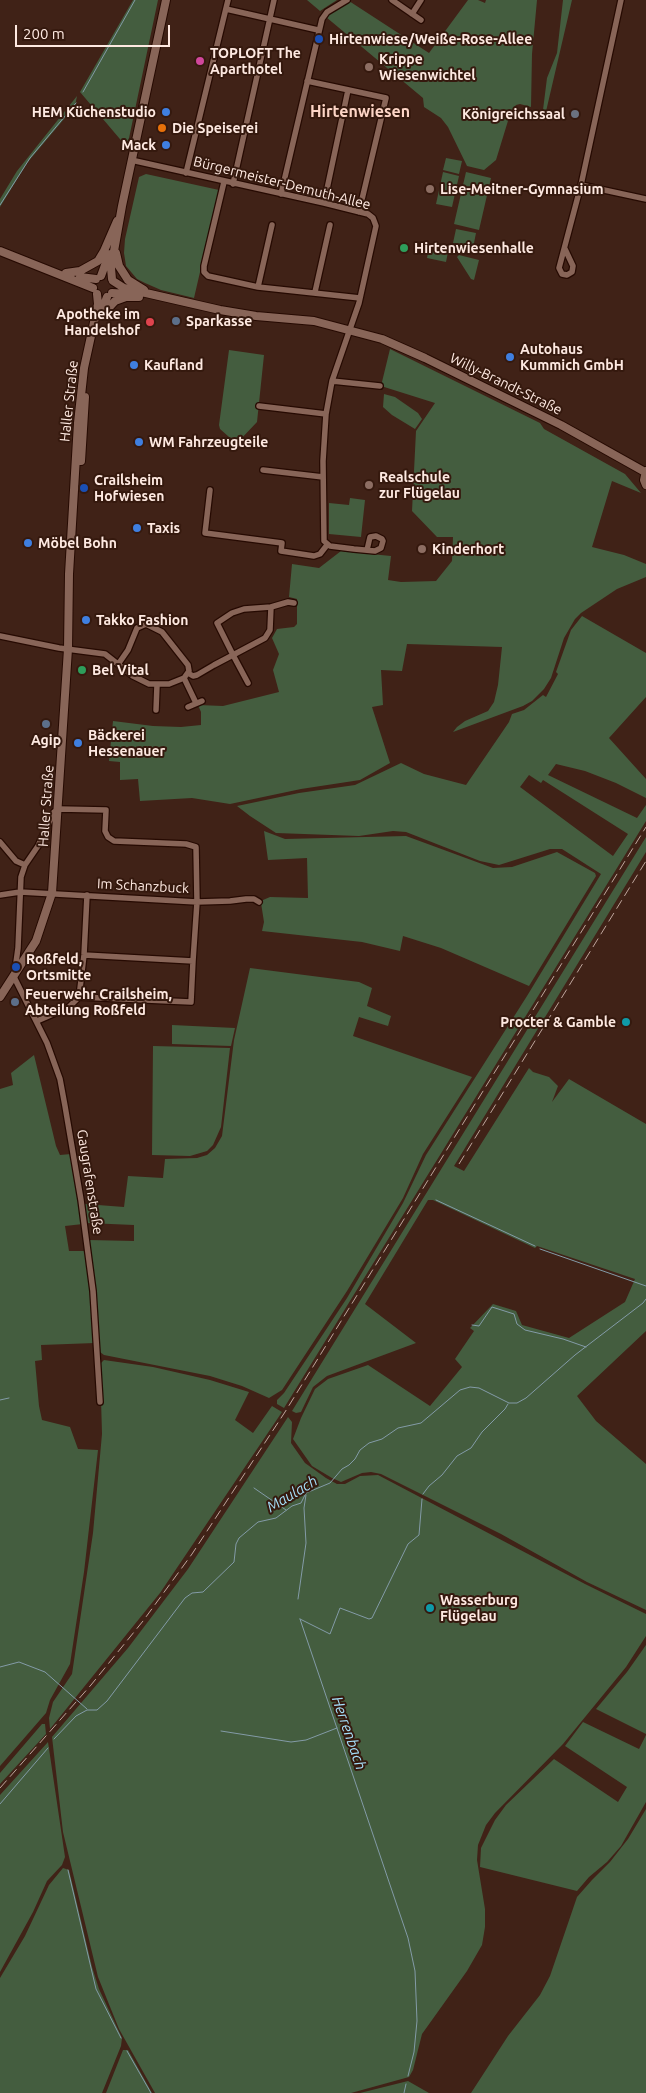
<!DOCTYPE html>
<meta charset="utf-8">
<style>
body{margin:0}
#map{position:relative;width:646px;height:2093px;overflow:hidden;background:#402217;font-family:Ubuntu,sans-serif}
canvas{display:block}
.scale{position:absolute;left:15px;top:25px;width:155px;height:22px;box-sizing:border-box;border:2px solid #fee9e1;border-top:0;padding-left:6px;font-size:15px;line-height:18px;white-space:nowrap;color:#fee9e1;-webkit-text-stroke:4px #35190e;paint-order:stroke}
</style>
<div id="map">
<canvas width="646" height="2093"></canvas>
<div class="scale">200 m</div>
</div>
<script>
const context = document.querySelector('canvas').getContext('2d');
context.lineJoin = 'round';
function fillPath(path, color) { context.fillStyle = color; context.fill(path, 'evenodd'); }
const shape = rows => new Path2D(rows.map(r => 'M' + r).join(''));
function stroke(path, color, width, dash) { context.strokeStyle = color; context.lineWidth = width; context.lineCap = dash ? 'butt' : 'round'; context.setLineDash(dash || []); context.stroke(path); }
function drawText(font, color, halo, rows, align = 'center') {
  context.font = font + ' Ubuntu,sans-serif'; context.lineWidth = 4; context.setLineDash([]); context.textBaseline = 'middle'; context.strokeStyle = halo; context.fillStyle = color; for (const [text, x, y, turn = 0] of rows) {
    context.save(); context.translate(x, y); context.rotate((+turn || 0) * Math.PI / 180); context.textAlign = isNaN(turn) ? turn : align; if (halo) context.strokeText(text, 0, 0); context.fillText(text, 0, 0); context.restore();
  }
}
fillPath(shape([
 [133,0,158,0,128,143,125,145,80,92],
 [307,0,337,0,320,11],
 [468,0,478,0,485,3,486,0,537,0,532,54,531,107,520,104,516,105,511,111,496,160,484,170,467,166,448,127,441,118,424,107,423,98,326,17,349,1,429,53],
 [563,0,572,0,544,120,542,118,547,78,557,53],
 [77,96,75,106,27,163,0,207,0,199,17,171],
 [446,158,462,161,459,174,443,170],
 [443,172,459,176,452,207,436,204],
 [466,172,491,178,479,230,454,224],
 [146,174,219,190,194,298,161,290,145,283,137,279,126,266,124,253,125,239,139,177],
 [456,229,476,233,473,248,453,243],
 [429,248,448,252,446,262,427,258],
 [459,255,479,260,474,280,471,279,457,257],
 [390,349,540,423,544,429,625,474,641,493,612,481,592,547,624,555,646,564,646,577,617,589,581,613,575,619,564,638,551,678,544,689,532,701,523,706,453,732,457,727,465,721,488,711,494,702,498,685,502,647,407,644,402,671,381,670,383,705,372,707,390,763,360,780,301,789,230,804,192,798,140,801,138,779,120,780,120,762,109,761,113,721,153,726,181,727,201,725,201,712,198,705,223,706,279,692,273,670,279,654,272,638,277,629,294,627,297,624,297,599,289,597,292,564,319,568,341,551,391,556,388,580,401,582,436,581,452,561,453,537,437,537,412,511,416,431,435,403,381,386],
 [229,350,264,355,257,422,239,441,229,437,220,429,219,425],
 [384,394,395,397,418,413,422,419,415,429,392,415,383,407],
 [350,498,365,500,361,537,329,534,329,503,349,505],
 [582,616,646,653,646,697,609,738,646,779,646,798,616,783,585,771,556,764,548,775,637,818,646,805,646,821,284,1408,277,1404,277,1400,284,1393,347,1298,403,1203,426,1155,527,996,601,874,562,849,550,849,499,865,480,861,406,832,393,831,359,836,276,833,250,816,237,806,299,793,355,785,401,763,424,774,466,785,509,722,512,714,524,710,543,695,546,697,558,674,556,672,571,630],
 [529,775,541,783,543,780,628,834,613,856,520,787],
 [264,831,285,839,406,836,493,868,512,867,557,852,595,873,596,876,529,986,441,948,403,936,400,951,362,942,262,931,264,922,261,903,263,900,270,897,308,898,307,858,268,860],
 [646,837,646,852,454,1166,464,1171,529,1068,533,1072,549,1077,558,1086,552,1102,569,1079,646,1124,646,1331,577,1396,596,1421,646,1464,646,1610,587,1582,501,1534,381,1474,371,1472,362,1473,341,1482,332,1478,312,1466,293,1439,301,1418,315,1389,328,1379,368,1365,430,1406,462,1367,455,1359,474,1331,470,1328,493,1304,516,1311,522,1325,569,1338,625,1302,635,1279,537,1246,535,1248,433,1200,428,1200,365,1304,416,1343,327,1376,313,1387,301,1412,296,1413,292,1411],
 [250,968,359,982,372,988,367,1006,391,1016,388,1026,359,1017,353,1036,472,1077,423,1154,403,1198,347,1291,282,1390,269,1398,242,1386,210,1376,104,1355,100,1352,88,1240,134,1241,134,1225,87,1223,85,1204,124,1207,128,1176,163,1178,165,1159,197,1158,207,1155,215,1148,222,1136,234,1040],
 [172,1025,235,1028,231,1046,172,1044],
 [153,1046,230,1048,221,1127,213,1145,207,1151,190,1156,152,1155],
 [34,1055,56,1146,60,1155,71,1154,83,1224,65,1226,69,1251,87,1251,95,1343,41,1345,42,1360,35,1361,39,1406,42,1420,70,1427,78,1449,98,1450,84,1572,70,1664,50,1700,46,1713,0,1766,0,1089,13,1085,11,1073],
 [104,1360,153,1367,210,1380,249,1392,235,1420,253,1433,272,1406,282,1412,160,1593,50,1729,49,1718,53,1702,72,1674,93,1533,102,1434,100,1364],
 [288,1417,292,1422,291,1443,305,1463,326,1478,337,1484,345,1484,360,1476,378,1475,585,1584,646,1614,646,1636,626,1667,563,1744,495,1813,486,1825,478,1845,477,1860,485,1909,485,1927,482,1945,467,1971,422,2034,413,2070,409,2077,351,2093,155,2093,119,2029,98,1977,63,1832,52,1737,128,1648,188,1569],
 [646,1645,646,1734,596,1709,627,1672],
 [583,1722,639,1749,646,1735,646,1802,621,1846,607,1862,589,1877,577,1891,480,1867,481,1848,495,1820,506,1805,554,1759,618,1802,627,1787,565,1746],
 [42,1724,45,1724,46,1734,0,1784,0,1773],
 [48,1742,65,1857,62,1865,47,1881,33,1912,0,1972,0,1795],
 [646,1809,646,2093,471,2093,508,2036,540,1995,550,1976,577,1897,592,1880,610,1862,628,1839],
 [63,1868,69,1870,92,1967,99,1989,122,2038,121,2046,102,2093,0,2093,0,1978,25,1936,49,1885],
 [123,2050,128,2050,152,2093,106,2093],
 [408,2081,429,2093,360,2093]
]), '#445d3f');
stroke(shape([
 [83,92,135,0],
 [0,205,30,158,76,103],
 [436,1200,535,1246],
 [540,1249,646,1286],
 [472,1325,479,1326,492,1307,514,1314,517,1324,525,1330,563,1339,586,1347],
 [0,1400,9,1398],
 [254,1488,286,1510],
 [423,1494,429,1486,442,1475,457,1456,471,1448,482,1432,505,1409,508,1404],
 [298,1599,306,1543,304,1508,306,1495],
 [300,1619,408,1938,415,1971,417,2021,414,2052,408,2076],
 [300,1619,330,1634,340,1608,369,1619,372,1618,408,1544,419,1535,422,1499],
 [0,1667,19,1662,45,1672,87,1709],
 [221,1731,291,1742,306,1740,337,1728],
 [54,1739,76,1716,87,1710,97,1710,107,1701,185,1598,192,1593,203,1592,234,1562,236,1544,239,1538,258,1522,276,1518,292,1506,301,1503,306,1493,330,1483,342,1469,349,1465,355,1459,360,1450,369,1443,382,1439,398,1428,421,1423,460,1390,470,1387,479,1388,509,1403,517,1403,526,1398,575,1355,643,1303,646,1299],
 [0,1804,48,1748],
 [68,1870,96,1989,121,2038],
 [127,2051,151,2093],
 [404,2093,406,2084]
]), '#839ba7', 1);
const minor = shape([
 [392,0,421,20],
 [226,9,318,30],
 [412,14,421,0],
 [307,81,386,98,359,212],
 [131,160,324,203,368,214,373,218,376,226,359,303,332,381,326,414,323,461,324,541,330,546,354,549,375,551,381,548,383,541,382,539,376,536,370,537,367,550],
 [186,173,228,0],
 [224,182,204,266,204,272,208,276,258,287,360,298],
 [233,184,274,0],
 [581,185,646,199],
 [281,194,322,19,327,12,347,0],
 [324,203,348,90],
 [565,249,573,266,572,272,567,275,562,274,559,268,581,185,621,0],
 [258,287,272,225],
 [315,292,330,225],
 [332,381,380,386],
 [259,406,326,414],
 [263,470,323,477],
 [210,490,205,533,282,543,281,551,314,556,320,554,327,545],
 [271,607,288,602,294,603],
 [0,636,59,648,105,654,133,676,149,684,169,684,184,678,189,671,188,665,162,632,146,624,137,628,128,650,119,663],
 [188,673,193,676,197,675,214,665,233,655,265,638,270,630,271,607,244,609,232,613,217,623,233,655,248,683],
 [184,678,196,703],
 [188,707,202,701],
 [156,710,157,685],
 [0,842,16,861,25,865],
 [0,895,20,892,197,902,230,901,246,899,254,899,259,902],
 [84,955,193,961,197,902,196,847,186,844,114,841,108,837,105,831,106,810,59,809,54,812,38,846,25,865,21,877,18,948,14,977,47,1043,60,1079,65,1106,81,1200,93,1291,100,1402],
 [79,997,191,1002,193,961],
 [37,1021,69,1007,79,997,84,955,87,895]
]);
const secondary = shape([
 [0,251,93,288],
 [116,253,119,266,128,280,144,290],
 [66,273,80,271,98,261,104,251,117,221],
 [101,276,109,254],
 [80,277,96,279],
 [112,279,111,268,122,206,166,0],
 [113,281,124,288,220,310,256,316,314,321,382,339,425,358,561,425,645,472],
 [112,293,129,294],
 [101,313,107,297],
 [103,314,115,301,126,297,139,297],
 [81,461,85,397],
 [646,471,644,480,646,485],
 [0,997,36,941,52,893,68,649,69,574,78,423,84,368,98,304,97,294]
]);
stroke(minor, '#260a02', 8);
stroke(secondary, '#260a02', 10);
stroke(minor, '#886558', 5.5);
stroke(secondary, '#886558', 8);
stroke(shape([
 [459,1164,646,861],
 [0,1788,91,1685,143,1621,192,1554,285,1412,646,827]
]), '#bea69d', 1, [10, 5]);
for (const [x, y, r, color] of [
 [319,39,5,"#1a4fb4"],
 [200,61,5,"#d1479c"],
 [369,67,5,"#8d6e63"],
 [166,112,5,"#3f7fe0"],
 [575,114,5,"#6b7280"],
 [162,128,5,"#e8710a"],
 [166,145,5,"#3f7fe0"],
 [430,189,5,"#8d6e63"],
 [404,248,5,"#2e9e5b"],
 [176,321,5,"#5c6f8a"],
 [150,322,5,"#e0444e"],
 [510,357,5,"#3f7fe0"],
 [134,365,5,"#3f7fe0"],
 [139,442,5,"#3f7fe0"],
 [369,485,5,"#8d6e63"],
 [84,488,5,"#1a4fb4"],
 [137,528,5,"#3f7fe0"],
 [28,543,5,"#3f7fe0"],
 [422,549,5,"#8d6e63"],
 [86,620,5,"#3f7fe0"],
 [82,670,5,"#2e9e5b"],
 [46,724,5,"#5c6f8a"],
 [78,743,5,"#3f7fe0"],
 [16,967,5,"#1a4fb4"],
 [15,1002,5,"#5c6f8a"],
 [626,1022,5,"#0f9aa8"],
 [430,1608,5,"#0f9aa8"]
]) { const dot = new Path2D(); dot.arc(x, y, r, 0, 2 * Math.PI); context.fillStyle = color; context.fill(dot); stroke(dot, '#35190e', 2); }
drawText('bold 14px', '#fee9e1', '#35190e', [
 ["Hirtenwiese/Weiße-Rose-Allee",329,39],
 ["TOPLOFT The",210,53],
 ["Aparthotel",210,69],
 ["Krippe",379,59],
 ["Wiesenwichtel",379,75],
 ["HEM Küchenstudio",156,112,"right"],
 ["Königreichssaal",565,114,"right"],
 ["Die Speiserei",172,128],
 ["Mack",156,145,"right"],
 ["Lise-Meitner-Gymnasium",440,189],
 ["Hirtenwiesenhalle",414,248],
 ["Apotheke im",140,314,"right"],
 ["Handelshof",140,330,"right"],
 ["Sparkasse",186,321],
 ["Autohaus",520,349],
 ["Kummich GmbH",520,365],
 ["Kaufland",144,365],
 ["WM Fahrzeugteile",149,442],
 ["Realschule",379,477],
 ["zur Flügelau",379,493],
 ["Crailsheim",94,480],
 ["Hofwiesen",94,496],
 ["Taxis",147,528],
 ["Möbel Bohn",38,543],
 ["Kinderhort",432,549],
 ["Takko Fashion",96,620],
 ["Bel Vital",92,670],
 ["Bäckerei",88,735],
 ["Hessenauer",88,751],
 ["Agip",46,740,"center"],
 ["Roßfeld,",26,959],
 ["Ortsmitte",26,975],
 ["Feuerwehr Crailsheim,",25,994],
 ["Abteilung Roßfeld",25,1010],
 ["Procter & Gamble",616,1022,"right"],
 ["Wasserburg",440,1600],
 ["Flügelau",440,1616]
], 'left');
drawText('14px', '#fee9e1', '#35190e', [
 ["Bürgermeister-Demuth-Allee",282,183,14],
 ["Willy-Brandt-Straße",506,384,26],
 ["Haller Straße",69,401,-84],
 ["Haller Straße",46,806,-86],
 ["Im Schanzbuck",143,886,3],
 ["Gaugrafenstraße",90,1182,81]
]);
drawText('italic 15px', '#a5dffa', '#35190e', [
 ["Maulach",292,1494,-31],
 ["Herrenbach",349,1733,71]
]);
drawText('bold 16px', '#fdd5c6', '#35190e', [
 ["Hirtenwiesen",360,112]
]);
</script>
